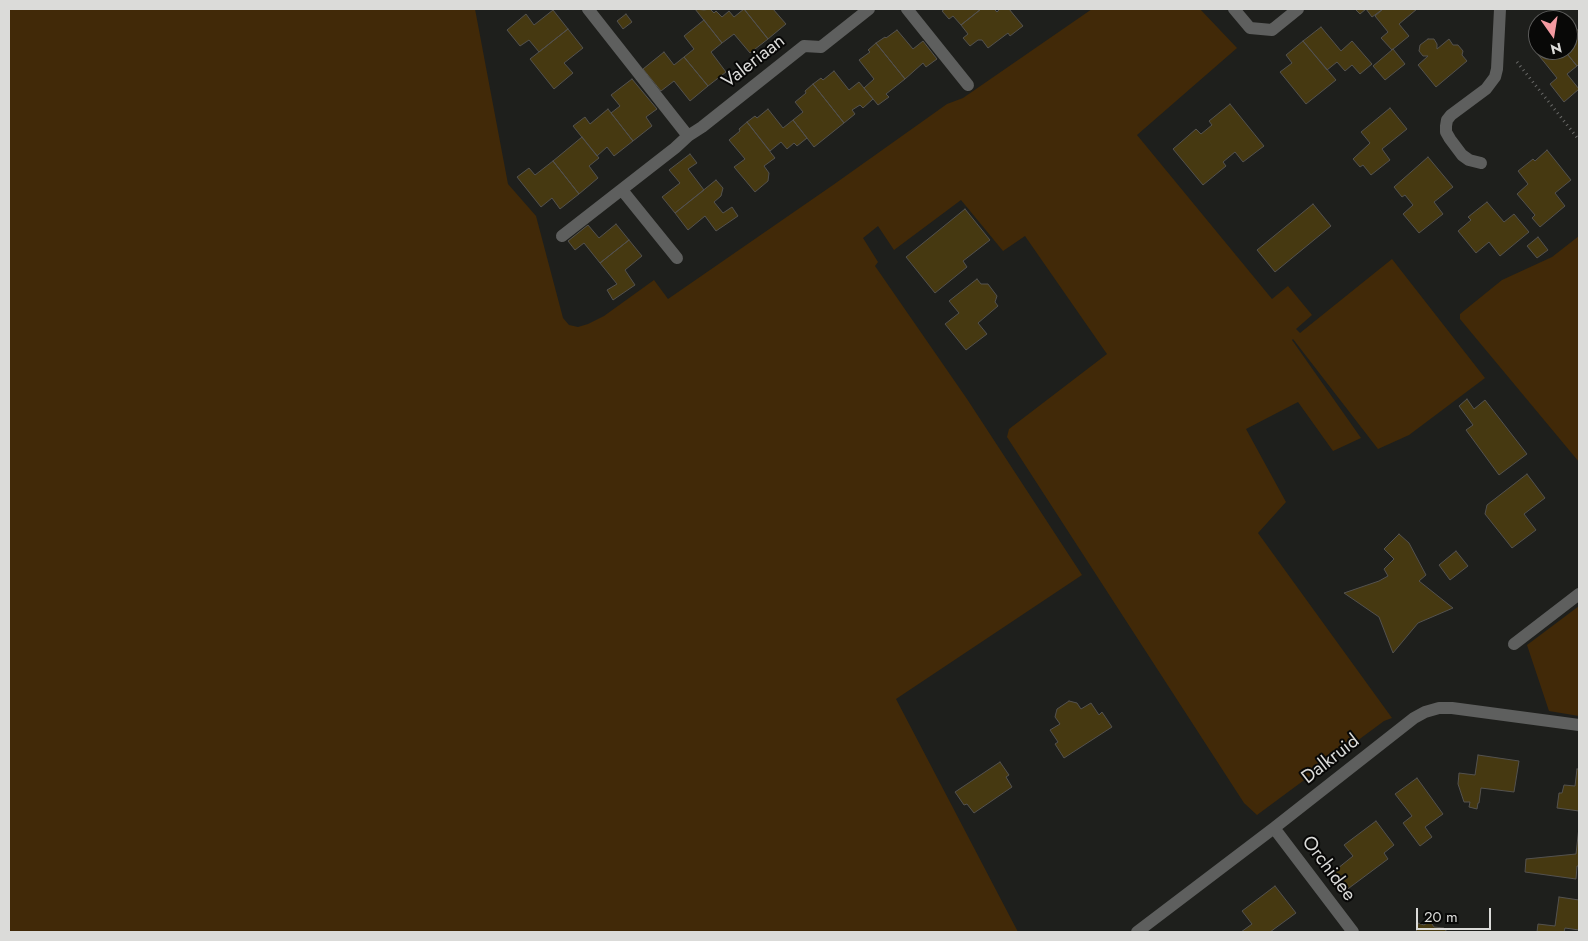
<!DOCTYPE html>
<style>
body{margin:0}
#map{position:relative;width:1588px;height:941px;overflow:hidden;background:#1e1f1c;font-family:Jost,sans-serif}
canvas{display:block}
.frame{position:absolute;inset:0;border:10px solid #dbdbd9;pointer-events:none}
.north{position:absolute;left:1528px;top:10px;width:50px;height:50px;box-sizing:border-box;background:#080807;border:1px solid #5c5c5b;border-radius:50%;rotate:167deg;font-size:14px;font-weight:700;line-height:20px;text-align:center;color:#dbdbd9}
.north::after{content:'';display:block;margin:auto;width:18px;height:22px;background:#f49aa1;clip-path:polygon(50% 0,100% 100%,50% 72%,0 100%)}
.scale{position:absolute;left:1416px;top:908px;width:75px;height:22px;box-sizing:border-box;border:2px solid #dbdbd9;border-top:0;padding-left:6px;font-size:15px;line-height:18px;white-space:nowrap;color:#dbdbd9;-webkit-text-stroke:4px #080807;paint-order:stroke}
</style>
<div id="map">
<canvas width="1588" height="941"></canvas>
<div class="frame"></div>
<div class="north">N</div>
<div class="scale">20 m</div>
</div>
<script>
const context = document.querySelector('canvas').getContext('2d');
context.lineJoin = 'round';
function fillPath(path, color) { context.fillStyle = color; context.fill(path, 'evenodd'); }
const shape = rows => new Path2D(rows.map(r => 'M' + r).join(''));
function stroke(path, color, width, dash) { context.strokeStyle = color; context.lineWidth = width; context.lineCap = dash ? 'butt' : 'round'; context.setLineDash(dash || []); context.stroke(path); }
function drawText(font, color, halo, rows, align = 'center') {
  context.font = font + ' Jost,sans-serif'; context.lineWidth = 4; context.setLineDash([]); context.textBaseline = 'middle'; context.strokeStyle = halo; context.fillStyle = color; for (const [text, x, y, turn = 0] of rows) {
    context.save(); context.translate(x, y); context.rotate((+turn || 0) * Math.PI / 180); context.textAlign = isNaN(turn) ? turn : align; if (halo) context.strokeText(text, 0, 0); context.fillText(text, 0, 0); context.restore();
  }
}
fillPath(shape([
 [9,9,475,9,508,184,536,216,563,318,569,325,578,327,588,324,604,316,654,280,668,299,833,185,947,104,963,98,1092,9,1200,9,1237,48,1137,135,1272,299,1288,286,1312,315,1296,329,1300,333,1392,259,1485,378,1409,435,1378,449,1293,339,1292,340,1361,438,1333,451,1298,402,1246,429,1286,502,1258,533,1392,718,1384,721,1257,815,1244,803,1007,437,1009,429,1107,354,1025,236,1003,251,961,200,894,250,878,226,863,238,878,262,875,266,967,399,1082,575,896,699,1018,932,9,932],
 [1579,236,1579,462,1460,319,1460,314,1502,280,1552,257],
 [1579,606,1579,716,1549,711,1527,645]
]), '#412908');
const building = shape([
 [695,9,704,10,710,9,714,13,716,11,722,17,729,11,734,17,744,9,768,39,750,53,734,34,722,43,695,9],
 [744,9,773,9,786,24,768,39,744,9],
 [945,9,981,9,961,25,953,16,949,19,942,11,945,9],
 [981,9,994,9,997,12,1000,9,1009,9,1023,26,1010,36,1008,33,988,48,982,40,978,40,970,46,963,38,968,34,961,25,981,9],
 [1355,9,1383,9,1372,17,1366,9,1360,14,1355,9],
 [1383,9,1417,9,1399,24,1409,36,1392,50,1381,38,1388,32,1375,16,1383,9],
 [553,10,568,29,539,52,529,40,520,46,507,30,526,14,534,25,553,10],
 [626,14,632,22,623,29,617,21,626,14],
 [704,20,722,43,711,52,726,72,708,86,684,57,694,49,684,36,704,20],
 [1572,23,1579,32,1579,64,1577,66,1564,50,1568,50,1568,27,1572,23],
 [1321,27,1341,51,1352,41,1372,64,1360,74,1352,65,1345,71,1337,62,1327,70,1303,41,1321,27],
 [568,29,583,48,564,63,573,73,554,89,530,59,568,29],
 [897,30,913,49,923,41,937,59,926,67,923,63,905,79,876,43,885,37,886,38,897,30],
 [1428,39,1434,39,1437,44,1437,49,1449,39,1453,45,1458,45,1463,51,1462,55,1467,61,1436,87,1418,65,1428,56,1423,56,1419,51,1420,45,1428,39],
 [1303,41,1336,80,1306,104,1280,72,1292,63,1286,55,1303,41],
 [876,43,905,79,886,94,889,97,878,105,864,88,874,79,859,60,870,52,868,50,876,43],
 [1393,49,1405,64,1385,80,1373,66,1393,49],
 [1539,50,1564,50,1577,66,1567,74,1579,89,1564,102,1550,84,1557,78,1536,52,1539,50],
 [664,52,674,65,684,57,708,86,690,101,674,81,661,91,643,69,664,52],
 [834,71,849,90,859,82,873,99,863,108,860,105,852,110,855,114,844,123,813,84,821,78,823,80,834,71],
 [632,79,657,109,646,117,652,126,633,141,611,113,620,106,611,95,632,79],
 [813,84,844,123,814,147,793,120,803,112,795,102,806,93,805,91,813,84],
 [1230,104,1264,146,1243,162,1235,152,1223,162,1226,166,1203,185,1173,149,1196,129,1201,134,1212,125,1209,121,1230,104],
 [1390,108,1407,129,1382,149,1390,160,1371,175,1363,165,1360,167,1353,159,1370,143,1361,132,1390,108],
 [608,109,633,141,614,156,607,147,597,156,573,126,585,117,590,124,608,109],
 [768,109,783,128,793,120,807,138,797,146,794,143,787,149,781,142,770,151,747,122,755,116,757,118,768,109],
 [747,122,775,158,764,166,769,173,768,181,755,192,734,167,745,159,729,140,740,131,739,129,747,122],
 [582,137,599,158,589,166,598,178,579,194,553,161,582,137],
 [1547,150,1571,180,1555,193,1565,206,1540,227,1532,218,1535,215,1517,194,1528,184,1518,171,1533,159,1535,161,1547,150],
 [690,154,697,163,688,169,704,190,675,213,662,197,680,183,669,170,690,154],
 [1428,157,1453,187,1434,202,1443,214,1419,233,1403,214,1413,205,1405,195,1402,197,1394,187,1428,157],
 [553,161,579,194,560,209,552,198,541,207,517,177,529,168,535,175,553,161],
 [716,180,723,188,721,196,714,202,723,213,732,207,738,216,716,231,705,216,688,230,675,213,716,180],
 [1487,202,1504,222,1514,214,1529,232,1500,256,1489,242,1476,253,1458,231,1471,220,1468,217,1487,202],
 [1313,204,1331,226,1275,272,1257,250,1313,204],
 [965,209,990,240,963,261,967,267,935,293,906,257,965,209],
 [616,224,629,240,600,263,584,243,575,250,568,241,588,225,599,238,616,224],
 [1538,237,1548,250,1537,258,1527,246,1538,237],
 [629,240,642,256,625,270,635,285,613,300,607,290,617,284,600,263,629,240],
 [977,279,981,284,988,284,997,296,995,302,998,306,978,323,987,334,966,350,945,324,959,313,949,301,977,279],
 [1467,399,1474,409,1485,400,1527,454,1499,475,1466,430,1473,425,1459,406,1467,399],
 [1527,474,1545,498,1524,514,1536,530,1512,548,1485,514,1487,505,1527,474],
 [1399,534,1409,543,1426,575,1419,581,1453,608,1418,623,1393,653,1379,617,1344,593,1379,581,1388,576,1384,569,1394,559,1384,549,1399,534],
 [1456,551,1468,566,1450,580,1439,565,1456,551],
 [1069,701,1077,703,1081,709,1091,703,1099,715,1102,712,1112,727,1064,758,1055,744,1058,742,1050,730,1060,724,1055,717,1057,709,1069,701],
 [1478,755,1519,761,1514,792,1481,788,1479,803,1478,803,1477,809,1469,807,1470,802,1464,802,1458,784,1459,773,1475,775,1478,755],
 [1000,762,1009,775,1006,777,1012,787,974,813,967,804,964,805,955,792,1000,762],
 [1577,769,1579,769,1579,811,1557,808,1559,793,1562,793,1564,785,1575,786,1577,769],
 [1417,778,1443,814,1425,827,1432,837,1420,846,1403,823,1412,816,1395,794,1417,778],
 [1376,821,1394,845,1384,853,1388,859,1345,891,1332,873,1353,856,1344,845,1376,821],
 [1579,827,1579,866,1577,866,1576,879,1525,872,1526,859,1576,854,1579,827],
 [1275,886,1296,913,1270,932,1241,932,1252,924,1242,911,1275,886],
 [1559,897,1579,900,1579,930,1565,928,1564,932,1537,932,1538,924,1555,926,1559,897],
 [1430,921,1434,927,1444,928,1447,932,1415,932,1417,930,1418,923,1424,925,1430,921]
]);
fillPath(building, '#463911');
stroke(building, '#54524f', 1);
stroke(shape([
 [1517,62,1579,140]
]), '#6a6a68', 3, [1, 4]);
stroke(shape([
 [588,9,688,136,702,127,804,46,821,47,869,9],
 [907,9,968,85],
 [1234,9,1250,28,1272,30,1298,9],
 [1481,163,1469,160,1462,155,1450,139,1446,132,1446,126,1447,120,1451,115,1486,89,1495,77,1497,69,1500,9],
 [622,190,677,258],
 [562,236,675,148,688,136],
 [1514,644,1579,594],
 [1274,828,1353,932],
 [1137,932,1274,828,1414,718,1425,712,1439,708,1452,708,1579,725]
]), '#5e5f5e', 12);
drawText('19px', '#dbdbd9', '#080807', [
 ["Valeriaan",754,62,-38],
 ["Dalkruid",1331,760,-38],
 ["Orchidee",1328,869,53]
]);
</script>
